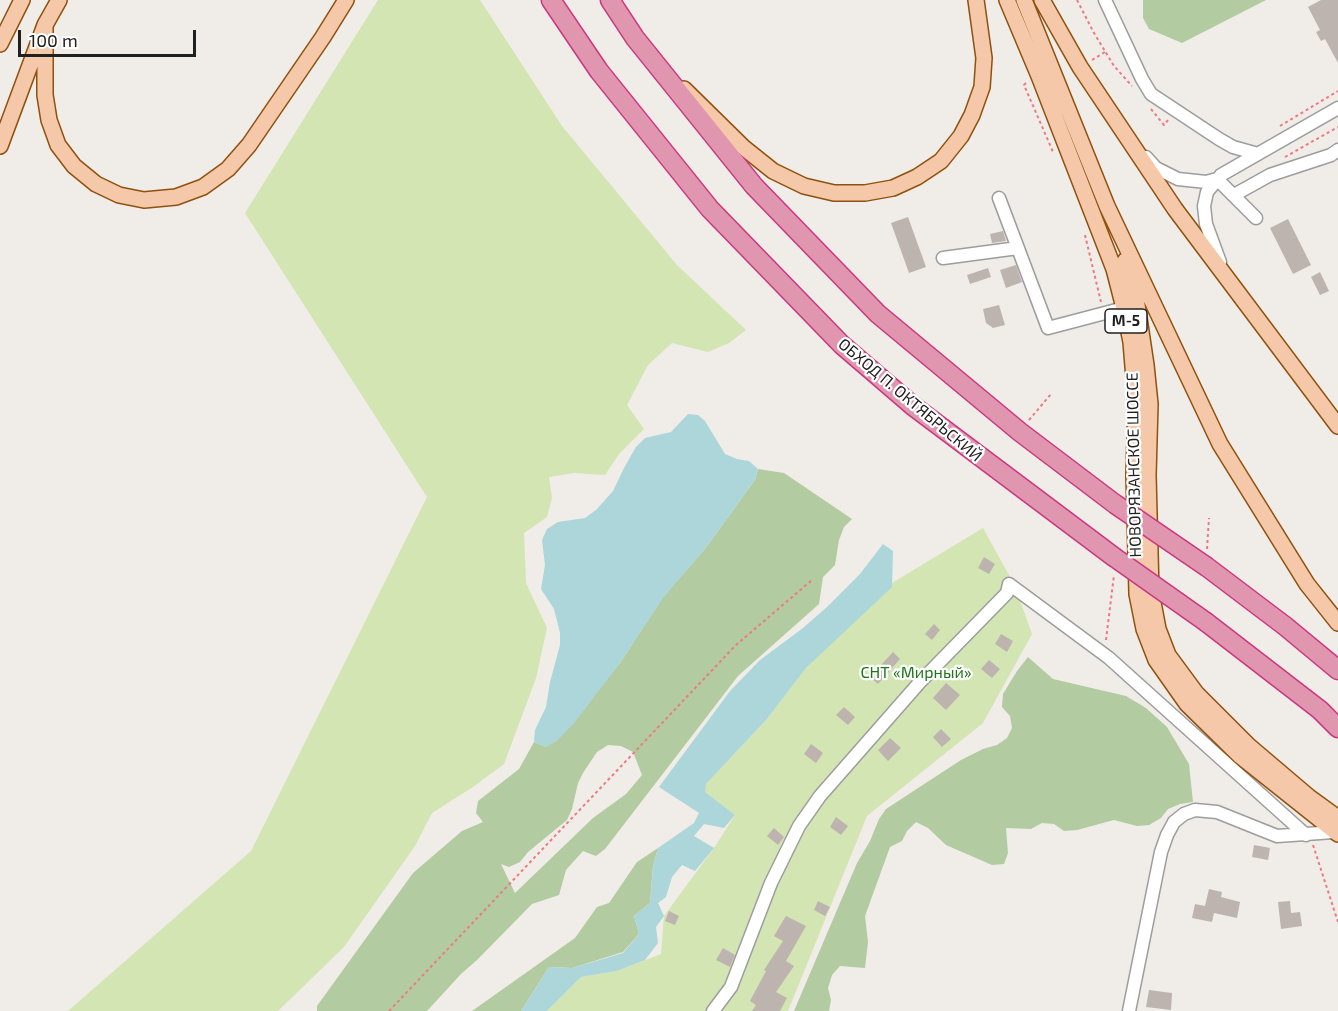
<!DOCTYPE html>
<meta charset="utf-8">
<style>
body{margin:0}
#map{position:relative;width:1338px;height:1011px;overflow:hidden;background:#f0ece7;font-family:"Exo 2",sans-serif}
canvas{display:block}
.scale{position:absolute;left:18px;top:30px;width:178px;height:27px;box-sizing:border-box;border:3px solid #202020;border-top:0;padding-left:8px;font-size:18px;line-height:21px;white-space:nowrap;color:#202020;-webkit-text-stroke:4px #fff;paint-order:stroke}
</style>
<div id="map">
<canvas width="1338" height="1011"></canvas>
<div class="scale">100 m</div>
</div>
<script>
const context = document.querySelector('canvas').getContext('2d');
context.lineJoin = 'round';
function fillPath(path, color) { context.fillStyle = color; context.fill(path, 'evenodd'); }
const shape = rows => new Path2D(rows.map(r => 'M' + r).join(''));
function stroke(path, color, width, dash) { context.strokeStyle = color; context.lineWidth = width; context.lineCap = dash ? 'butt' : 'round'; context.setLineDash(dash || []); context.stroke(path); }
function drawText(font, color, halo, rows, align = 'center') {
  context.font = font + ' "Exo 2",sans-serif'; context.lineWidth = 4.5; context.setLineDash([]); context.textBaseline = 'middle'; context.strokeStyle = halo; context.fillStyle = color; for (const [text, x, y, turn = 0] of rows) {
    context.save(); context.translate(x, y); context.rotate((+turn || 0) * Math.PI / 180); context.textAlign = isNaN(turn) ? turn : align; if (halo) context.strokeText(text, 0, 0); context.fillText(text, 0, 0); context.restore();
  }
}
fillPath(shape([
 [378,0,480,0,562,126,677,265,746,330,729,343,708,352,672,343,648,365,627,405,644,429,619,454,605,475,574,473,549,477,552,498,547,517,524,533,526,583,547,628,536,678,504,764,473,787,432,813,415,846,344,947,278,1011,68,1011,251,851,427,497,245,213],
 [983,528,1015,586,1032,634,983,723,867,816,788,1011,547,1011,581,977,617,971,661,954,664,916,714,848,735,815,704,792,706,784,767,719,806,668,892,583]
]), '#d3e5b2');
fillPath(shape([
 [1143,0,1266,0,1182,43,1149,29,1143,18],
 [758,469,784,473,852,519,844,527,839,540,835,565,823,577,819,604,738,676,605,849,596,856,583,851,566,870,559,895,532,904,477,960,461,974,427,1011,317,1011,317,1006,413,873,462,831,483,822,476,813,478,801,519,769,534,742,546,747,620,663,663,597,704,550,755,480],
 [608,745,621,746,633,752,642,775,626,794,593,818,515,893,501,864,509,867,520,862,528,852,567,820,572,809,578,783,583,773,597,752],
 [1028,657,1053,679,1126,696,1146,708,1167,727,1189,764,1193,802,1180,804,1168,809,1161,818,1149,825,1137,826,1114,820,1077,830,1064,831,1054,824,1042,823,1031,829,1006,828,1008,853,1004,864,992,865,946,845,928,828,916,822,907,831,902,841,890,847,865,916,868,942,865,968,840,966,832,975,828,988,831,1000,829,1011,794,1011,857,863,870,841,879,819,886,809,961,760,983,749,997,745,1007,738,1012,728,1010,716,1002,707,1003,694,1017,671],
 [658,848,653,866,650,903,634,916,639,934,623,952,572,968,549,967,521,1011,472,1011,575,938,597,907,609,903,637,862]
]), '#b3cba0');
fillPath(shape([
 [688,414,698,415,705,421,725,454,737,459,749,461,758,469,755,480,704,550,663,598,620,663,575,722,557,741,546,747,534,742,535,730,546,707,550,682,560,645,560,633,554,609,541,589,545,565,542,540,547,529,558,522,585,518,596,510,613,491,624,468,636,447,645,438,671,432],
 [883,544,893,551,892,587,806,668,767,719,706,784,705,792,735,815,724,828,704,824,694,836,714,848,695,871,682,865,672,877,666,897,658,903,664,916,656,927,658,943,645,960,617,971,581,977,547,1011,521,1011,549,967,572,968,623,953,639,934,634,916,650,903,653,866,658,848,694,823,699,813,659,787,730,691,760,660,803,628,827,607,860,574]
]), '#acd6d9');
fillPath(shape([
 [1321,0,1338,0,1338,63,1325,39,1321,41,1316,32,1320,30,1308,7],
 [908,217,926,267,909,273,891,223],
 [1288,219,1311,265,1293,274,1270,228],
 [1003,231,1006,241,992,243,990,234],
 [1016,265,1022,282,1006,288,1000,270],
 [988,268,991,277,970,284,967,275],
 [1320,272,1329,291,1320,295,1311,277],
 [999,305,1005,325,993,328,986,323,983,309],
 [984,557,995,564,989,574,978,568],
 [934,624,940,630,932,640,925,634],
 [1001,634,1013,641,1007,652,995,644],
 [893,652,900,659,878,684,870,677],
 [989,660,1000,669,992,678,981,669],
 [946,683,960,695,946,710,933,698],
 [844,707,855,717,848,725,836,715],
 [941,729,951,739,942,747,933,737],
 [890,738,901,748,888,761,878,750],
 [811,744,823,753,816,763,804,754],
 [836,817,848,826,841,835,830,827],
 [774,828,784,837,778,845,767,836],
 [1254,845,1270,848,1268,860,1252,857],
 [1209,889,1222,892,1221,897,1240,902,1237,918,1214,913,1212,922,1192,918,1195,904,1205,906],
 [818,901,830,907,825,916,814,910],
 [1290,901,1291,913,1300,912,1302,926,1281,929,1278,902],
 [669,911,679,916,675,925,665,921],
 [786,916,806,926,786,961,794,966,776,992,787,998,780,1011,752,1011,756,1005,750,1001,766,971,764,970,783,941,774,936],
 [723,948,735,955,730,967,716,960],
 [1149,990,1172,993,1171,1010,1146,1007]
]), '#bdb4b0');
const minor = shape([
 [1105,0,1142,79,1151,94,1219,139,1233,147,1258,154],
 [1146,157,1156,168,1178,179,1206,182,1217,179],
 [1217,179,1256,218],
 [1234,195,1270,175,1331,155,1338,150],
 [999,198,1048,328,1124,308],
 [943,258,1018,248],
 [1220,262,1206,224,1204,206,1207,192,1221,175,1338,108],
 [713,1011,731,987,771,883,799,826,820,796,920,682,1007,593,1009,584,1109,658,1306,835],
 [1129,1011,1161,852,1167,835,1174,822,1184,814,1195,810,1217,812,1277,836,1334,832]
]);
const major = shape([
 [1007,0,1039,76,1114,269,1124,308,1131,342,1136,403,1134,475,1137,594,1144,629,1156,660,1187,704,1240,756,1338,834],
 [1024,0,1107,206,1220,444,1307,584,1338,623],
 [1042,0,1080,67,1175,209,1338,426],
 [45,25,45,95,49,120,58,145,74,166,96,184,119,195,144,200,176,197,203,187,228,169,249,145,323,37,346,0],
 [0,44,22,0],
 [684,89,743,147,773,171,804,186,834,193,865,193,893,188,917,177,941,161,961,136,972,115,982,87,984,58,976,0],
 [0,146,45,25,59,0],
 [1125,261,1136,298,1146,365,1150,404,1148,475,1151,592,1158,629,1168,655,1196,693,1249,746,1309,797,1338,818]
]);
const highway = shape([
 [551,0,599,71,710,209,842,345,913,406,1114,557],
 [610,0,635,38,754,186,878,314,1020,432,1115,504],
 [1207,567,1285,626,1338,670],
 [1206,622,1320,710,1338,728]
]);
stroke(minor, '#9d9d9d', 15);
stroke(major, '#8f510e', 18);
stroke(highway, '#cc3680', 21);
stroke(shape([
 [1077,0,1094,33,1114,66,1132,86],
 [1092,60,1105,52],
 [1026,83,1024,85,1053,152],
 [1151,109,1164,125,1168,120],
 [1280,126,1338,91],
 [1285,157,1338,127],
 [1085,235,1101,302],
 [1029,420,1051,394],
 [1207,549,1209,518],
 [1106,640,1114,575],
 [1313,845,1338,922],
 [389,1011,736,645,812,580]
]), '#ee7a80', 2, [3, 3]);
stroke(minor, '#fff', 12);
stroke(major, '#f4c8a8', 15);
stroke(highway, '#e096af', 18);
const highwayBridge = shape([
 [1115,504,1207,567],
 [1114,557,1206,622]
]);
stroke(highwayBridge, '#cc3680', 21, []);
stroke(highwayBridge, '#e096af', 18);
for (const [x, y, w] of [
 [1126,321,42]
]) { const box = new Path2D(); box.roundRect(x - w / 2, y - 12, w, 24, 4.5); context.fillStyle = '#fff'; context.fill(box); stroke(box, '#202020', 1.5); }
drawText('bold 15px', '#202020', null, [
 ["М-5",1126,321]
]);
drawText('16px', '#202020', '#fff', [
 ["ОБХОД П. ОКТЯБРЬСКИЙ",910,400,40],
 ["НОВОРЯЗАНСКОЕ ШОССЕ",1134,465,-91]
]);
drawText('16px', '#1c7616', '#fff', [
 ["СНТ «Мирный»",916,673]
]);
</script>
